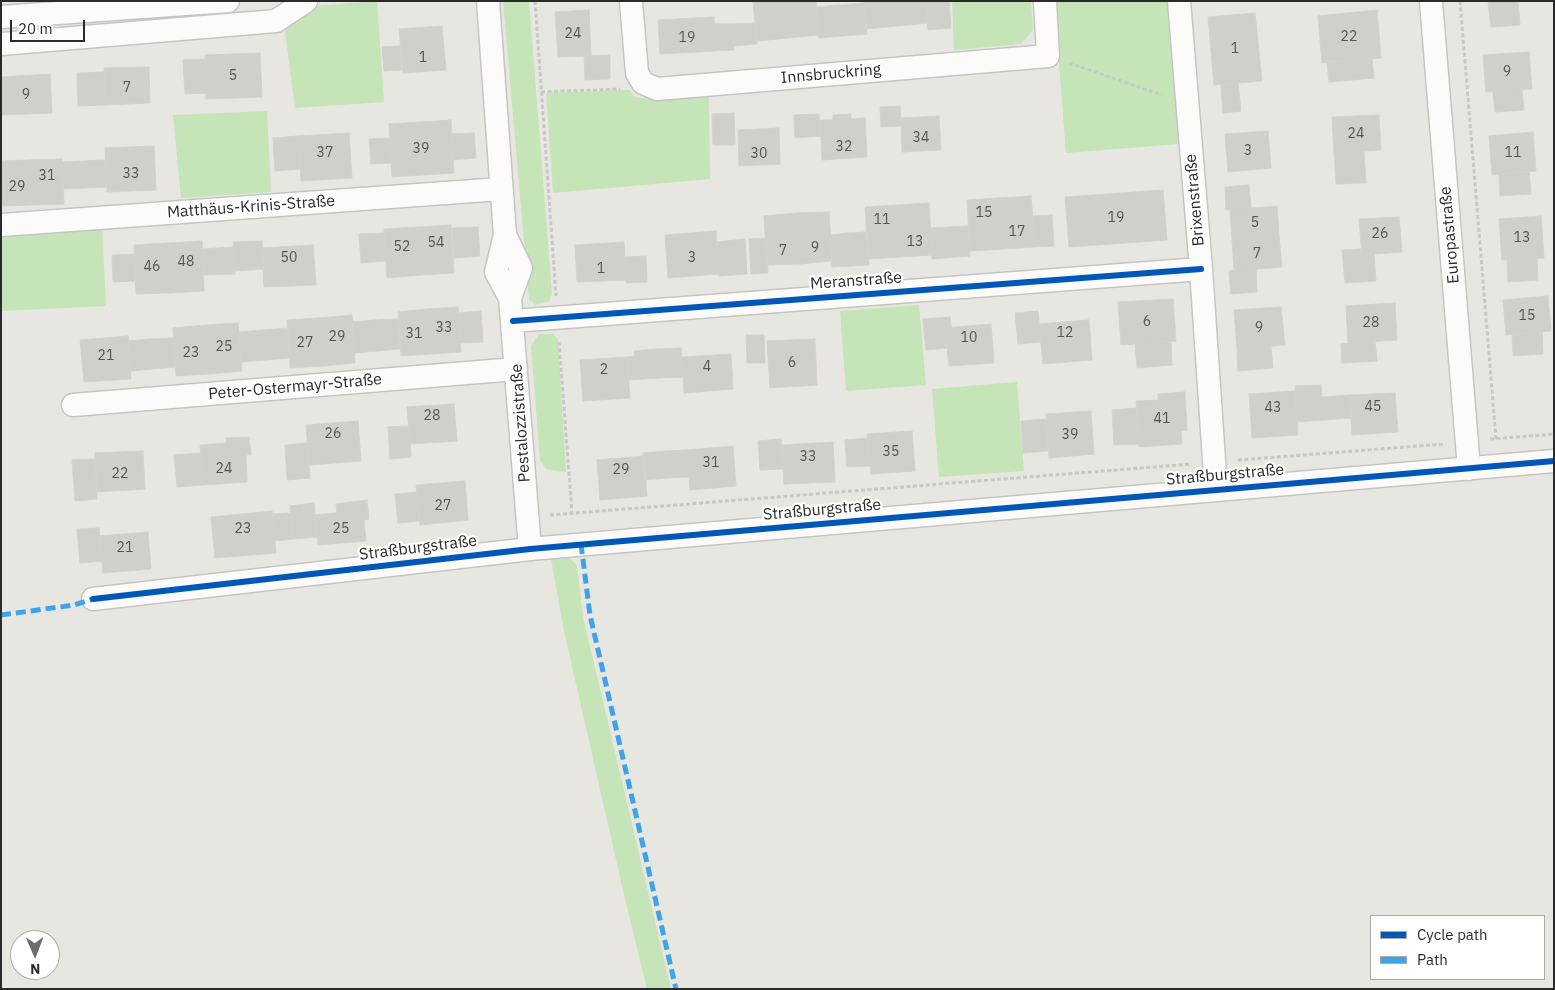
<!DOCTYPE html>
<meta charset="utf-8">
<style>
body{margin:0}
#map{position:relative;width:1555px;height:990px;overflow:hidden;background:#e8e6e0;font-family:"IBM Plex Sans",sans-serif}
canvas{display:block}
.frame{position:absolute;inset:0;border:2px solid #2a2a2a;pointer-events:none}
.legend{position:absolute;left:1370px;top:915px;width:175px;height:65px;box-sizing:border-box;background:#fff;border:1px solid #aaa;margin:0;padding:6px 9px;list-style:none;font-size:15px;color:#2a2a2a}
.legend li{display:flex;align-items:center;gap:10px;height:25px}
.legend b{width:25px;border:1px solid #aaa}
.north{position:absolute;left:10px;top:930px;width:50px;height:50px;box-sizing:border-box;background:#fff;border:1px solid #aaa;border-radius:50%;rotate:179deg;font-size:14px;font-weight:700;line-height:20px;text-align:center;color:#2a2a2a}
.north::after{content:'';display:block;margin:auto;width:18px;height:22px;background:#6c6c6a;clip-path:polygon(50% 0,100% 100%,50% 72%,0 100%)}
.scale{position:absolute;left:10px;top:20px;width:75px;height:22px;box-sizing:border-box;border:2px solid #2a2a2a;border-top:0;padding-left:6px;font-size:15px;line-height:18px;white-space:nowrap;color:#2a2a2a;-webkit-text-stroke:4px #fff;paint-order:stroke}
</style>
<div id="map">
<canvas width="1555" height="990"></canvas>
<div class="frame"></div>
<ul class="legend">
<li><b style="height:6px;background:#0057b8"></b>Cycle path</li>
<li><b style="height:6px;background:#3ea3eb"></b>Path</li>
</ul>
<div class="north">N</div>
<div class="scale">20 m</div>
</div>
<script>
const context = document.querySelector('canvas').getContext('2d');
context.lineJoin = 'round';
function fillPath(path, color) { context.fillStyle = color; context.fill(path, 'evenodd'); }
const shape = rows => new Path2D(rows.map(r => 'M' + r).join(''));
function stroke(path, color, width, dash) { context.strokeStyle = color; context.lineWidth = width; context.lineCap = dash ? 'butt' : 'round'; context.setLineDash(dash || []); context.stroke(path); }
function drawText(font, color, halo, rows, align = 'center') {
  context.font = font + ' "IBM Plex Sans",sans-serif'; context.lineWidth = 4.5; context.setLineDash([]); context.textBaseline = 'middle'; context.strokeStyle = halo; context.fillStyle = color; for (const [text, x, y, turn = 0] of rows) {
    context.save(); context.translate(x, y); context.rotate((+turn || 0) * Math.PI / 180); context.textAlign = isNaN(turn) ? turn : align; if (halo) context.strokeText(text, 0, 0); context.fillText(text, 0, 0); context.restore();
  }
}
fillPath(shape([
 [377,1,384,102,295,108,285,31,313,6],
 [503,1,529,1,552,294,549,301,535,305,529,299],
 [952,1,1031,1,1033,30,1021,44,954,50],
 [1054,1,1169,1,1179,144,1066,153],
 [629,90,635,97,655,100,709,97,710,179,553,193,546,93],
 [267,111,271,192,181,198,173,115],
 [102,228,106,306,1,311,1,235],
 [919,305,926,385,846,391,840,311],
 [539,334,553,334,558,340,566,472,546,469,540,460,531,346],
 [1017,382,1024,471,939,477,932,389],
 [568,557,577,565,583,617,671,989,647,989,622,886,564,631,551,559]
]), '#c5e4b8');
const building = shape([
 [753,1,816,1,819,35,757,41,753,1],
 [864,1,926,1,928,23,866,29,864,1],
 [926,1,949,1,951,28,928,30,926,1],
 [1518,1,1520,25,1491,27,1488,2,1518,1],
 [864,3,867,34,819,38,816,7,864,3],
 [589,10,591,56,558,57,555,12,589,10],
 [1377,10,1381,58,1322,63,1318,16,1377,10],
 [1255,13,1262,81,1214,85,1208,17,1255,13],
 [714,17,715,51,660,54,658,20,714,17],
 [755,23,757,44,734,46,733,24,755,23],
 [714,24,733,24,734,50,715,51,714,24],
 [442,26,446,70,403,73,399,29,442,26],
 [400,46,402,70,384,71,382,47,400,46],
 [1529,52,1532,89,1486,92,1483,55,1529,52],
 [260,53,262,97,206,99,205,55,260,53],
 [610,55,610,79,585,80,584,56,610,55],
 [205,59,206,93,185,94,183,60,205,59],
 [1372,59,1374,78,1329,82,1327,62,1372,59],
 [149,67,150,103,105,105,104,68,149,67],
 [104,72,105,105,78,106,77,73,104,72],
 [50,74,52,113,1,115,1,77,50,74],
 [1238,83,1241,111,1223,113,1221,85,1238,83],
 [1522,89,1524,110,1495,112,1493,92,1522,89],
 [900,106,901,126,881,127,880,107,900,106],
 [734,113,735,145,713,145,712,114,734,113],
 [819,114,821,136,795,138,794,115,819,114],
 [851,114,851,119,865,118,867,157,822,160,820,120,833,120,833,115,851,114],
 [1379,115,1381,150,1334,153,1332,117,1379,115],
 [939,116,941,150,902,152,901,118,939,116],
 [451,120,454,173,392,177,389,124,451,120],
 [779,128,780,164,739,166,738,130,779,128],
 [1268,131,1271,168,1228,172,1225,134,1268,131],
 [1533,132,1536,171,1492,175,1489,136,1533,132],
 [349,133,352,178,301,181,298,136,349,133],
 [474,133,476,158,453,160,452,134,474,133],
 [298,136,300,169,275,171,273,138,298,136],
 [390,138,391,163,371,164,369,139,390,138],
 [154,146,156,190,107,192,105,148,154,146],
 [1364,151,1366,183,1336,184,1334,153,1364,151],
 [62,159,64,204,32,205,30,160,62,159],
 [30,160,32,205,3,206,1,161,30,160],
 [106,160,107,187,84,188,83,161,106,160],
 [83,161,84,188,63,189,62,162,83,161],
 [1529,171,1531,194,1500,196,1499,174,1529,171],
 [1249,185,1251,208,1226,210,1225,187,1249,185],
 [1163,190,1167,240,1069,247,1065,197,1163,190],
 [1031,196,1035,247,1002,249,999,198,1031,196],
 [999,198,1002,249,970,251,967,200,999,198],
 [929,203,932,255,900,257,897,205,929,203],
 [897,205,900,257,868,259,865,207,897,205],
 [1277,206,1279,237,1232,240,1230,210,1277,206],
 [829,212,832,261,800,264,796,213,829,212],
 [796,213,800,264,767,265,764,216,796,213],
 [1052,215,1054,246,1035,247,1033,216,1052,215],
 [1541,216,1544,258,1502,260,1499,219,1541,216],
 [1399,217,1402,252,1362,255,1359,219,1399,217],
 [451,225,454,273,421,275,418,227,451,225],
 [968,226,970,256,932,259,930,228,968,226],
 [418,227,421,275,387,278,384,229,418,227],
 [478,227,480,256,454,258,452,228,478,227],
 [716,231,719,274,668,278,665,235,716,231],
 [867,232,869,265,850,266,848,233,867,232],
 [384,233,386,261,361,263,359,234,384,233],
 [848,233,850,266,832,267,830,235,848,233],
 [1279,237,1282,267,1234,271,1232,240,1279,237],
 [766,238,768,273,751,274,749,239,766,238],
 [745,239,747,274,719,276,717,242,745,239],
 [202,241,204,291,170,293,168,243,202,241],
 [262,241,264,269,235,271,233,242,262,241],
 [624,242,626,280,577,282,575,245,624,242],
 [168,243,170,293,136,294,134,245,168,243],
 [313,245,316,285,264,287,262,248,313,245],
 [233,247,235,274,204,275,202,249,233,247],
 [1361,249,1362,255,1374,254,1376,281,1345,283,1342,250,1361,249],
 [134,254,136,281,113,282,112,255,134,254],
 [646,256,647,282,626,283,625,257,646,256],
 [1537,258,1538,280,1508,282,1507,260,1537,258],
 [1256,269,1257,292,1231,294,1229,271,1256,269],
 [1548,296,1551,331,1506,335,1503,300,1548,296],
 [1173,299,1176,341,1121,345,1118,302,1173,299],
 [1395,303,1397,340,1348,343,1346,306,1395,303],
 [458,307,461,352,431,354,427,309,458,307],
 [1281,307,1285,345,1237,349,1234,310,1281,307],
 [427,309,431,354,401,356,398,312,427,309],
 [481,311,483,342,461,343,458,313,481,311],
 [1038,311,1041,342,1018,344,1015,313,1038,311],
 [352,315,355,363,323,366,319,318,352,315],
 [950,317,951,327,945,328,947,348,926,350,923,319,950,317],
 [319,318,323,366,290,368,287,320,319,318],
 [398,319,400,349,378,351,375,320,398,319],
 [375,320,378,351,354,353,352,322,375,320],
 [1089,320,1092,360,1043,364,1039,324,1089,320],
 [238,323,242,371,209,374,206,325,238,323],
 [991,324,994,363,949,366,945,328,991,324],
 [206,325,209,374,176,376,173,328,206,325],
 [288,328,290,358,265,360,263,330,288,328],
 [263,330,265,360,241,362,239,332,263,330],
 [1542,332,1543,354,1513,356,1512,334,1542,332],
 [746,335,764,335,765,363,747,363,746,335],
 [128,336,131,379,84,382,80,340,128,336],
 [173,338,176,367,152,369,149,339,173,338],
 [149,339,152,369,131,371,128,341,149,339],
 [815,339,817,385,770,388,767,341,815,339],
 [1171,341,1172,365,1137,368,1135,344,1171,341],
 [1375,341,1377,361,1342,363,1341,344,1375,341],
 [1271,346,1273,368,1238,371,1237,349,1271,346],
 [681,348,683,377,659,378,657,349,681,348],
 [657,349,659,378,629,380,627,357,635,356,634,351,657,349],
 [731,354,733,389,684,393,682,357,731,354],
 [627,357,630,398,583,401,580,360,627,357],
 [1321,385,1324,420,1297,422,1295,386,1321,385],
 [1295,391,1298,435,1252,438,1249,394,1295,391],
 [1185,392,1187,430,1181,431,1182,444,1139,447,1136,401,1158,400,1158,394,1185,392],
 [1395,393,1398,432,1352,435,1350,395,1395,393],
 [1350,395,1352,418,1324,420,1322,397,1350,395],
 [454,404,457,441,410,444,407,407,454,404],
 [1137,408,1139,444,1114,445,1112,410,1137,408],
 [1091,411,1094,454,1049,458,1046,414,1091,411],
 [1046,419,1048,451,1023,453,1021,421,1046,419],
 [358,421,361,461,309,465,306,425,358,421],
 [409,426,411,457,390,459,388,427,409,426],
 [912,431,915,471,871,474,867,434,912,431],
 [249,437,251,455,246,455,247,482,203,485,200,445,227,443,226,438,249,437],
 [868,438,870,466,847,467,845,440,868,438],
 [781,439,783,469,760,470,758,441,781,439],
 [833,442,835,482,784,484,782,445,833,442],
 [307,443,310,478,287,480,285,445,307,443],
 [733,446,736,486,690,490,687,450,733,446],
 [687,450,689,477,668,478,666,451,687,450],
 [143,451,145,489,97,492,95,453,143,451],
 [666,451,668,478,645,480,643,453,666,451],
 [201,453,203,485,177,487,174,455,201,453],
 [644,456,647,496,600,500,597,460,644,456],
 [95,459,97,499,75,501,72,460,95,459],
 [465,481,468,520,420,525,416,485,465,481],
 [417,492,419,521,398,523,395,494,417,492],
 [367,500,369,519,364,520,366,541,318,545,315,515,337,513,336,504,367,500],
 [314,503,317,537,293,539,290,506,314,503],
 [272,511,276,553,215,558,211,517,272,511],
 [291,513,293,539,275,541,272,514,291,513],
 [99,528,102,561,80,563,77,529,99,528],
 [148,532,151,569,103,573,99,536,148,532]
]);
fillPath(building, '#d1cfca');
stroke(building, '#d3d1cc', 1);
const street = shape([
 [488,1,505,235,496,272,510,298,530,549],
 [631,1,637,73,643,83,657,89,1048,56,1045,1],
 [1179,1,1201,269,1216,489],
 [1431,1,1469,469],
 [1,17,228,1],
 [1,44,276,21,306,1],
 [1,225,501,189],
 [505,235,521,268,510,298],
 [513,321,1201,269],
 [73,405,516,369],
 [93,599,530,549,1554,461]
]);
stroke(street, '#c6c5c5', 25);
stroke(shape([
 [535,1,556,296],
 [1460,1,1496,439],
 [1069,63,1162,95],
 [541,92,620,89],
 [559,342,572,513],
 [1490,439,1554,434],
 [1238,460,1444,444],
 [550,515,1192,464]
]), '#c8c8c7', 3, [4, 2.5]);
stroke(street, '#fcfbfa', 22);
stroke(shape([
 [581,544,590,615,676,989],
 [1,615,74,605,93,599]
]), '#3ea3eb', 5, [10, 5]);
stroke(shape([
 [513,321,1201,269],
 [93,599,530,549,1554,461]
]), '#0057b8', 6);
drawText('14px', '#545453', null, [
 ["24",573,34],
 ["22",1349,37],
 ["19",687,38],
 ["1",1235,49],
 ["1",423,58],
 ["9",1507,72],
 ["5",233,76],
 ["7",127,88],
 ["9",26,95],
 ["24",1356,134],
 ["34",921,138],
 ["32",844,147],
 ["39",421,149],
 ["3",1248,151],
 ["37",325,153],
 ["11",1513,153],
 ["30",759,154],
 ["33",131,174],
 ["31",47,176],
 ["29",17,187],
 ["15",984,213],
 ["19",1116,218],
 ["11",882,220],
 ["5",1255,223],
 ["17",1017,232],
 ["26",1380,234],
 ["13",1522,238],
 ["13",915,242],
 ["54",436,243],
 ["52",402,247],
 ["9",815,248],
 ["7",783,251],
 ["7",1257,254],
 ["50",289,258],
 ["3",692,258],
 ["48",186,262],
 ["46",152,267],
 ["1",601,269],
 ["15",1527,316],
 ["6",1147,322],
 ["28",1371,323],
 ["33",444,328],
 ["9",1259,328],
 ["12",1065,333],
 ["31",414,334],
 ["29",337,337],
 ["10",969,338],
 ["27",305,343],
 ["25",224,347],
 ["23",191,353],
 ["21",106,356],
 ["6",792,363],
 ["4",707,367],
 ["2",604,370],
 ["45",1373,407],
 ["43",1273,408],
 ["28",432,416],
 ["41",1162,419],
 ["26",333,434],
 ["39",1070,435],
 ["35",891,452],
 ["33",808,457],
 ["31",711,463],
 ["24",224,469],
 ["29",621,470],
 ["22",120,474],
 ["27",443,506],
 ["23",243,529],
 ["25",341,529],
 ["21",125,548]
]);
drawText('16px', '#2a2a2a', '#fff', [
 ["Innsbruckring",831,74,-5],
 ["Brixenstraße",1195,200,-95],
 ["Matthäus-Krinis-Straße",251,207,-4],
 ["Europastraße",1450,235,-95],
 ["Meranstraße",856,281,-4],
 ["Peter-Ostermayr-Straße",295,387,-5],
 ["Pestalozzistraße",521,423,-94],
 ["Straßburgstraße",1225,475,-5],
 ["Straßburgstraße",822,510,-5],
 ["Straßburgstraße",418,548,-7]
]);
</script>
